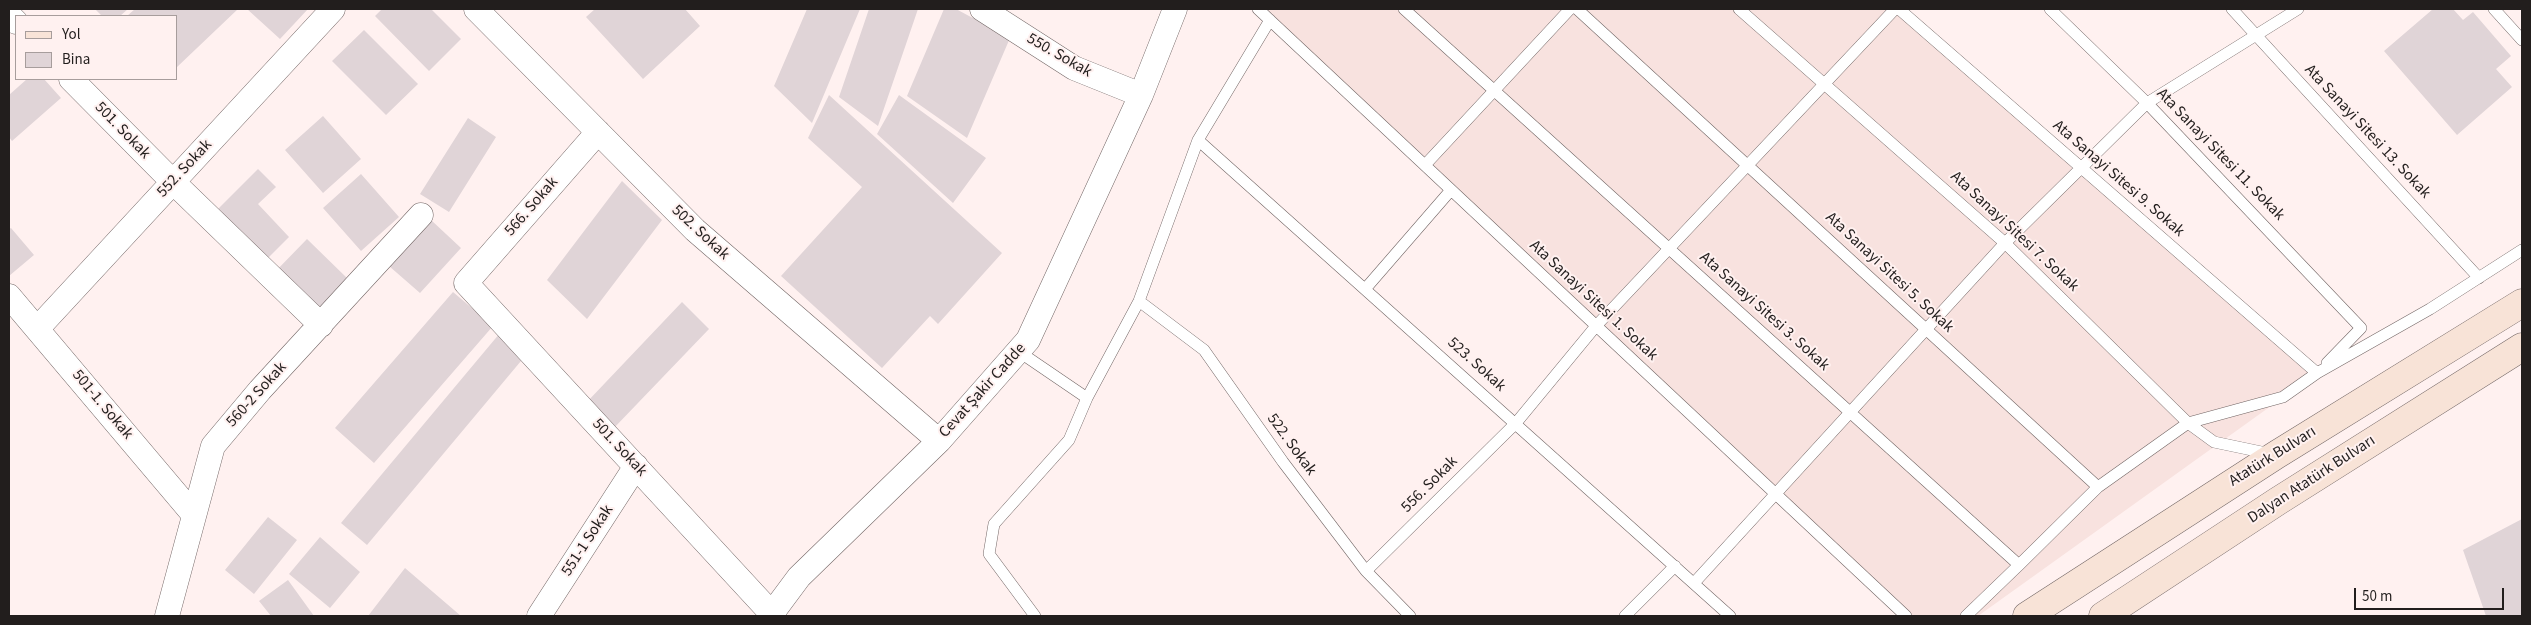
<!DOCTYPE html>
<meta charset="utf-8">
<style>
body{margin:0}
#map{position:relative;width:2531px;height:625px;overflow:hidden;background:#fff1f0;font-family:"Source Sans 3",sans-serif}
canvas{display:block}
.frame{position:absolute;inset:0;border:10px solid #221e1d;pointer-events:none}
.legend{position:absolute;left:15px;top:15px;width:162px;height:65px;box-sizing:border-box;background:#fff1f0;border:1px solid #a79d9c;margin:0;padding:6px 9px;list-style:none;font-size:15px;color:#221e1d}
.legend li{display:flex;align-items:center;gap:10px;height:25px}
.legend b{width:25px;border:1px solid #a79d9c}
.scale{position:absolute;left:2354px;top:588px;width:150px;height:22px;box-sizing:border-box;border:2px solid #221e1d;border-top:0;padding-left:6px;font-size:15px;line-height:18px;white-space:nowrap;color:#221e1d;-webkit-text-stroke:4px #fff1f0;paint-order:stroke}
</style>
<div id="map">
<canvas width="2531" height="625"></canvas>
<div class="frame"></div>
<ul class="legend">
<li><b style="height:6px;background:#f8e3d7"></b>Yol</li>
<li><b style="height:14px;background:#e0d4d7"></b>Bina</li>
</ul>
<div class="scale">50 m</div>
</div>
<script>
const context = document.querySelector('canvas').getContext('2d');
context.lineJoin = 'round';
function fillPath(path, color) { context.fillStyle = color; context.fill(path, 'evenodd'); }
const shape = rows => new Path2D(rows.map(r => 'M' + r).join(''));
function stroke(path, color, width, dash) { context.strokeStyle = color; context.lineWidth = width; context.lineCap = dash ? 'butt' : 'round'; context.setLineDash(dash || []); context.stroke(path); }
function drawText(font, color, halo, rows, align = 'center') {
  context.font = font + ' "Source Sans 3",sans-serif'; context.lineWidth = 4; context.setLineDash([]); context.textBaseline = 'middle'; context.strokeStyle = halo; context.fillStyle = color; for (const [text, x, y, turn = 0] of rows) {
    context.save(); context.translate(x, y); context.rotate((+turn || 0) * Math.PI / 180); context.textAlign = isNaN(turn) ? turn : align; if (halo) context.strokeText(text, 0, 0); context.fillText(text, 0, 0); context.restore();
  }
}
fillPath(shape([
 [1258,9,1901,9,2317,373,1978,616,1906,616]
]), '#f8e2df');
fillPath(shape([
 [95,9,128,9,120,16,102,16],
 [135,9,238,9,176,68,176,16,127,16],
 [247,9,308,9,280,39],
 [382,9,431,9,461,39,429,71,375,16],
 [595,9,685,9,700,26,643,79,586,17],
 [807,9,860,9,812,123,774,86],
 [869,9,918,9,878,126,839,97],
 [944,9,956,9,1010,38,967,138,907,96],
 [2433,9,2453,9,2463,20,2473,12,2511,56,2496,69,2512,87,2457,135,2384,51],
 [364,30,418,84,386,115,332,61],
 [27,79,44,79,61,98,12,141,9,137,9,95],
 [829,95,1002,253,938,324,930,316,882,368,781,276,862,187,808,138],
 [899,95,986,158,953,203,877,134],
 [323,116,361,159,323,193,285,150],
 [468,118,496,137,449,212,420,194],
 [258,169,276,187,258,204,289,237,260,266,211,216],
 [361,174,399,217,361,251,323,208],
 [622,181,662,220,587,319,547,280],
 [431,220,461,248,420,293,389,266],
 [11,228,34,255,9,276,9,229],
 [307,239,348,279,313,315,272,275],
 [453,292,493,326,374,463,335,428],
 [682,302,709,329,613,429,586,403],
 [500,333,526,355,367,545,341,523],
 [268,517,297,540,254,594,225,570],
 [2522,519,2522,616,2486,616,2463,550],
 [320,537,360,572,330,608,289,574],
 [405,568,461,616,368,616],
 [288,580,314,616,271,616,259,601]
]), '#e0d4d7');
const service = shape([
 [1258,9,1906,616],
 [1404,9,2019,565,2098,487],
 [1577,9,2098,487,2188,423,2283,397,2317,373,2430,309,2522,250],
 [1739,9,2005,243,2188,423,2214,442,2271,454],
 [1899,9,2317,373],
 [2050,9,2147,103,2361,328,2327,363],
 [2232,9,2479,278],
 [2494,9,2522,40],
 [1198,140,1730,616],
 [1425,165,1570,9],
 [1366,288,1451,190],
 [1139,301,1204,350,1283,462,1366,571,1410,616],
 [1018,351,1087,398,1139,301,1198,140,1270,20],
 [1366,571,1516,423,1596,326,1895,9],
 [1694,583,2005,243,2147,103,2298,9],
 [1035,616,989,554,994,524,1069,440,1087,398],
 [1625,616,1675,566],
 [1966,616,2019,565]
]);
const minor = shape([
 [476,9,695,230,939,441],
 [982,9,1074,68,1141,95],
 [9,15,16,22],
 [71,79,173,182,321,325],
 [598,132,466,283,772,614],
 [9,296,194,515],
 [37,329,333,9],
 [167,616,213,446,260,390,421,215],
 [539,616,636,466],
 [770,616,799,577,939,441,1028,340,1141,95,1175,9]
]);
const secondary = shape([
 [2027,616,2276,455,2522,303],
 [2103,616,2278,501,2522,347]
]);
stroke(service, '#726665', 12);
stroke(minor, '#726665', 25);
stroke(secondary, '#726665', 29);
stroke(service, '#fff', 11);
stroke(minor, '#fff', 24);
stroke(secondary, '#f8e3d7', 28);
drawText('16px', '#221e1d', '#fff1f0', [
 ["550. Sokak",1059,56,30],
 ["501. Sokak",122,131,46],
 ["Ata Sanayi Sitesi 13. Sokak",2367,132,47],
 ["Ata Sanayi Sitesi 11. Sokak",2220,155,46],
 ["552. Sokak",185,169,-47],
 ["Ata Sanayi Sitesi 9. Sokak",2118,179,41],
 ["566. Sokak",532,207,-49],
 ["Ata Sanayi Sitesi 7. Sokak",2014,232,43],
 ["502. Sokak",700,233,43],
 ["Ata Sanayi Sitesi 5. Sokak",1889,273,43],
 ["Ata Sanayi Sitesi 1. Sokak",1593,301,43],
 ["Ata Sanayi Sitesi 3. Sokak",1764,312,42],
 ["523. Sokak",1476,365,42],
 ["Cevat Şakir Cadde",983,391,-48],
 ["560-2 Sokak",257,395,-48],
 ["501-1. Sokak",102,405,50],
 ["522. Sokak",1291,445,54],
 ["501. Sokak",619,448,47],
 ["Atatürk Bulvarı",2273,457,-32],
 ["Dalyan Atatürk Bulvarı",2312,480,-33],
 ["556. Sokak",1430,485,-45],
 ["551-1 Sokak",588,541,-57]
]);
</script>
